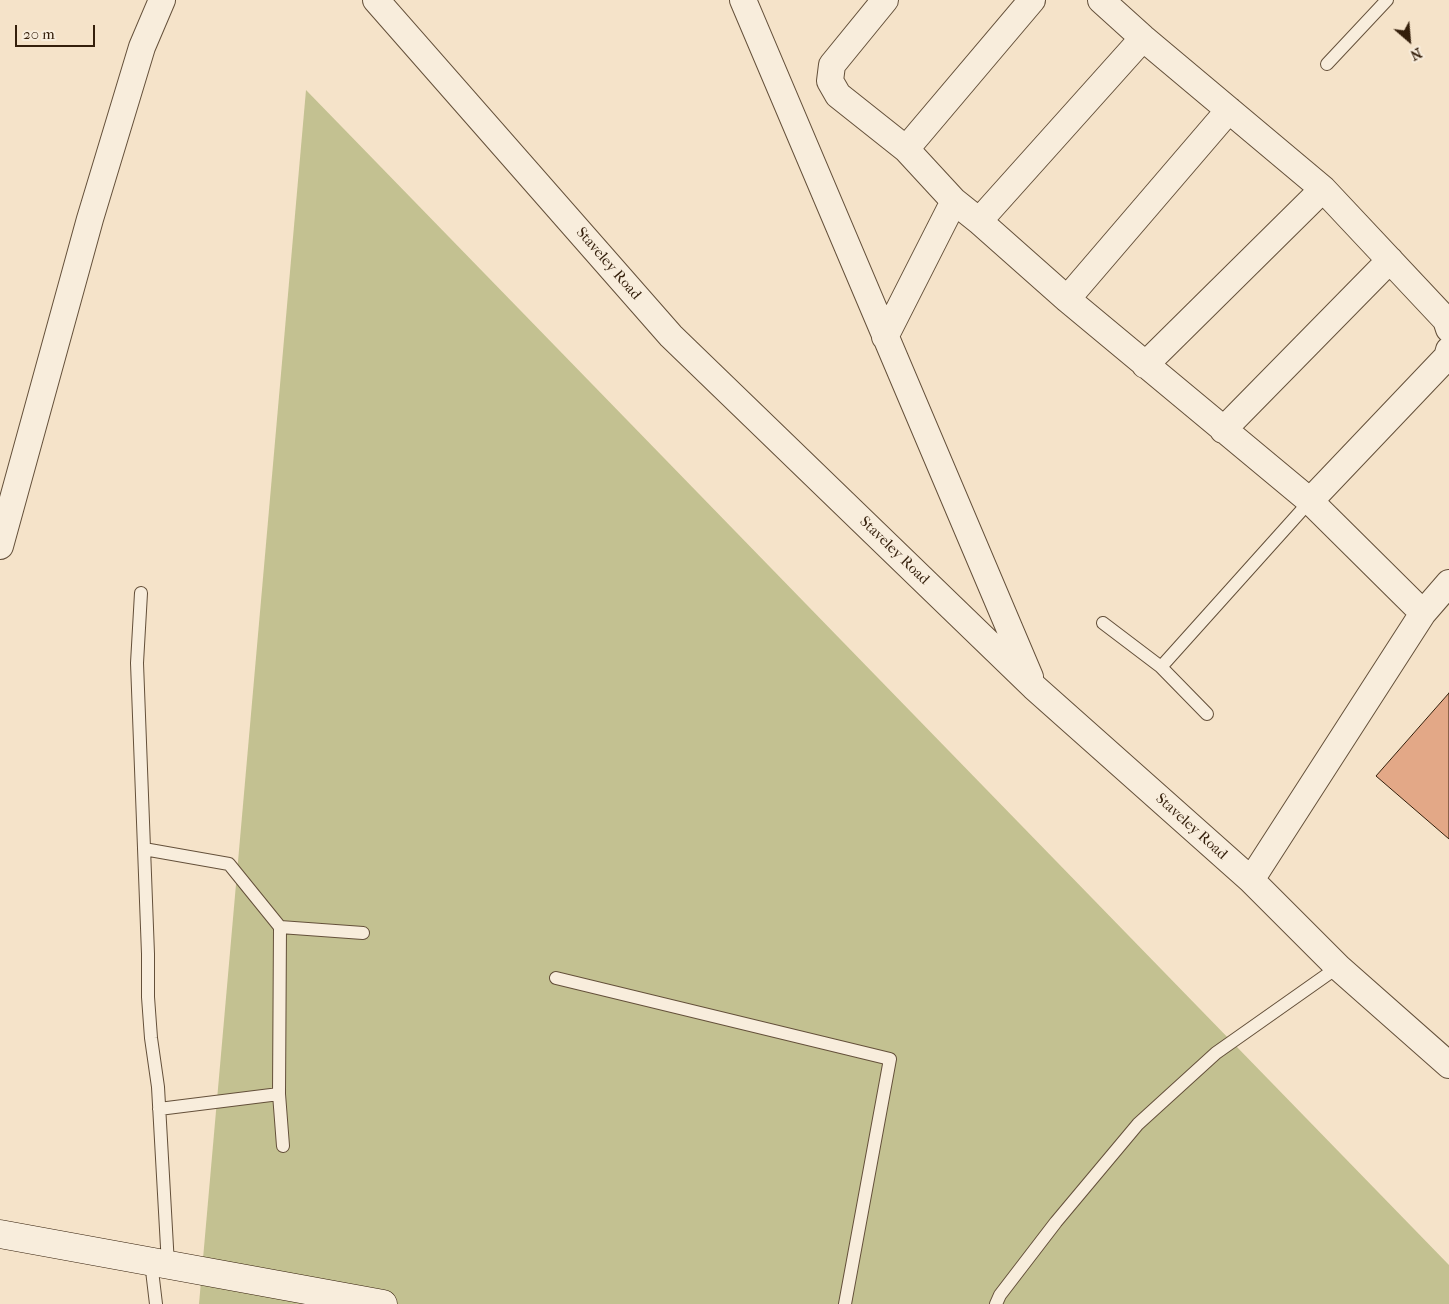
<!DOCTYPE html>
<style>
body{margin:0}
#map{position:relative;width:1449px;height:1304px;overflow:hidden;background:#f5e3c9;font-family:"IM FELL French Canon",serif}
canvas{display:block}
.north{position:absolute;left:1384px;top:15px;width:50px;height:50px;-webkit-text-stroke:4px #f8eddc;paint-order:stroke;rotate:153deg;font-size:14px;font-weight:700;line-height:20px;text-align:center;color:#341f0b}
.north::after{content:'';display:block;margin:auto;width:18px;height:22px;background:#341f0b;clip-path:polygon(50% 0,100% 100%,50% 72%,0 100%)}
.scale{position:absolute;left:15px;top:25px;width:80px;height:22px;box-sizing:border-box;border:2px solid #341f0b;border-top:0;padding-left:6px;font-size:15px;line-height:18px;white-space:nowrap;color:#341f0b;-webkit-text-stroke:4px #f8eddc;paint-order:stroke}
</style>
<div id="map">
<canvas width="1449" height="1304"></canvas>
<div class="north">N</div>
<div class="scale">20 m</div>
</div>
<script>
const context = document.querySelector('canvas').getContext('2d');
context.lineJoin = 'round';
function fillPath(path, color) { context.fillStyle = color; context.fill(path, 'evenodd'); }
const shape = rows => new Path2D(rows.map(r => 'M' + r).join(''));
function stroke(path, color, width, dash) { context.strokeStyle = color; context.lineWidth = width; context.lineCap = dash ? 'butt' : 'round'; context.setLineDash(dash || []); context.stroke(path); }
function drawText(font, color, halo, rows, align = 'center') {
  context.font = font + ' "IM FELL French Canon",serif'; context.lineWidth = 4; context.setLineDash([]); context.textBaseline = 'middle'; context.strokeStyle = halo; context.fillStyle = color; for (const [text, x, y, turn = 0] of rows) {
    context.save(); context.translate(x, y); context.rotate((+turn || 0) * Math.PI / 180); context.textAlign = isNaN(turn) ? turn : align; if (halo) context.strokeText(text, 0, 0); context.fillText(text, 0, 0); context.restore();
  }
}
fillPath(shape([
 [306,90,1449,1265,1449,1304,199,1304]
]), '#c3c191');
const building = shape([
 [1449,693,1449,839,1376,776,1449,693]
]);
fillPath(building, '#e3a887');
stroke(building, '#341f0b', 1);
const lane = shape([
 [1327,64,1387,0],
 [141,593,137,663,148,954,148,997,151,1038,158,1087,168,1265],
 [1103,623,1161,667,1207,714],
 [1161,667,1310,501],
 [144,849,229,864,280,927,279,1094,283,1146],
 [280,927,363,933],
 [556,978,890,1059,845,1304],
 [159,1109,279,1094],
 [151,1262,156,1304],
 [996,1304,1000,1295,1056,1222,1138,1124,1216,1053,1338,967]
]);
const street = shape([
 [376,0,671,336,1034,687,1251,880,1338,967,1449,1065],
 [743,0,1030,677],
 [885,0,832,65,830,81,838,95,906,149,954,201,979,221,1067,299,1310,501,1423,613],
 [1101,0,1143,38,1323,189,1446,320,1449,329],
 [906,149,1032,0],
 [979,221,1143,38],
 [1067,299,1229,110],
 [885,337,954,201],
 [1145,365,1323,189],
 [1223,430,1390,260],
 [1310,501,1447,357,1449,350],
 [0,546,90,219,142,47,162,0],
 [1251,880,1423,613,1449,583]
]);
const secondary = shape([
 [0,1234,383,1304]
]);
stroke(lane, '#64503a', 14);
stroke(street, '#64503a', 28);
stroke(secondary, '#341f0b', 29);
stroke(lane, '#f8eddc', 12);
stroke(street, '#f8eddc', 26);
stroke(secondary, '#f8eddc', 28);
drawText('15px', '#341f0b', '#f8eddc', [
 ["Staveley Road",608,264,49],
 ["Staveley Road",894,551,44],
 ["Staveley Road",1191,827,42]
]);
</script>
